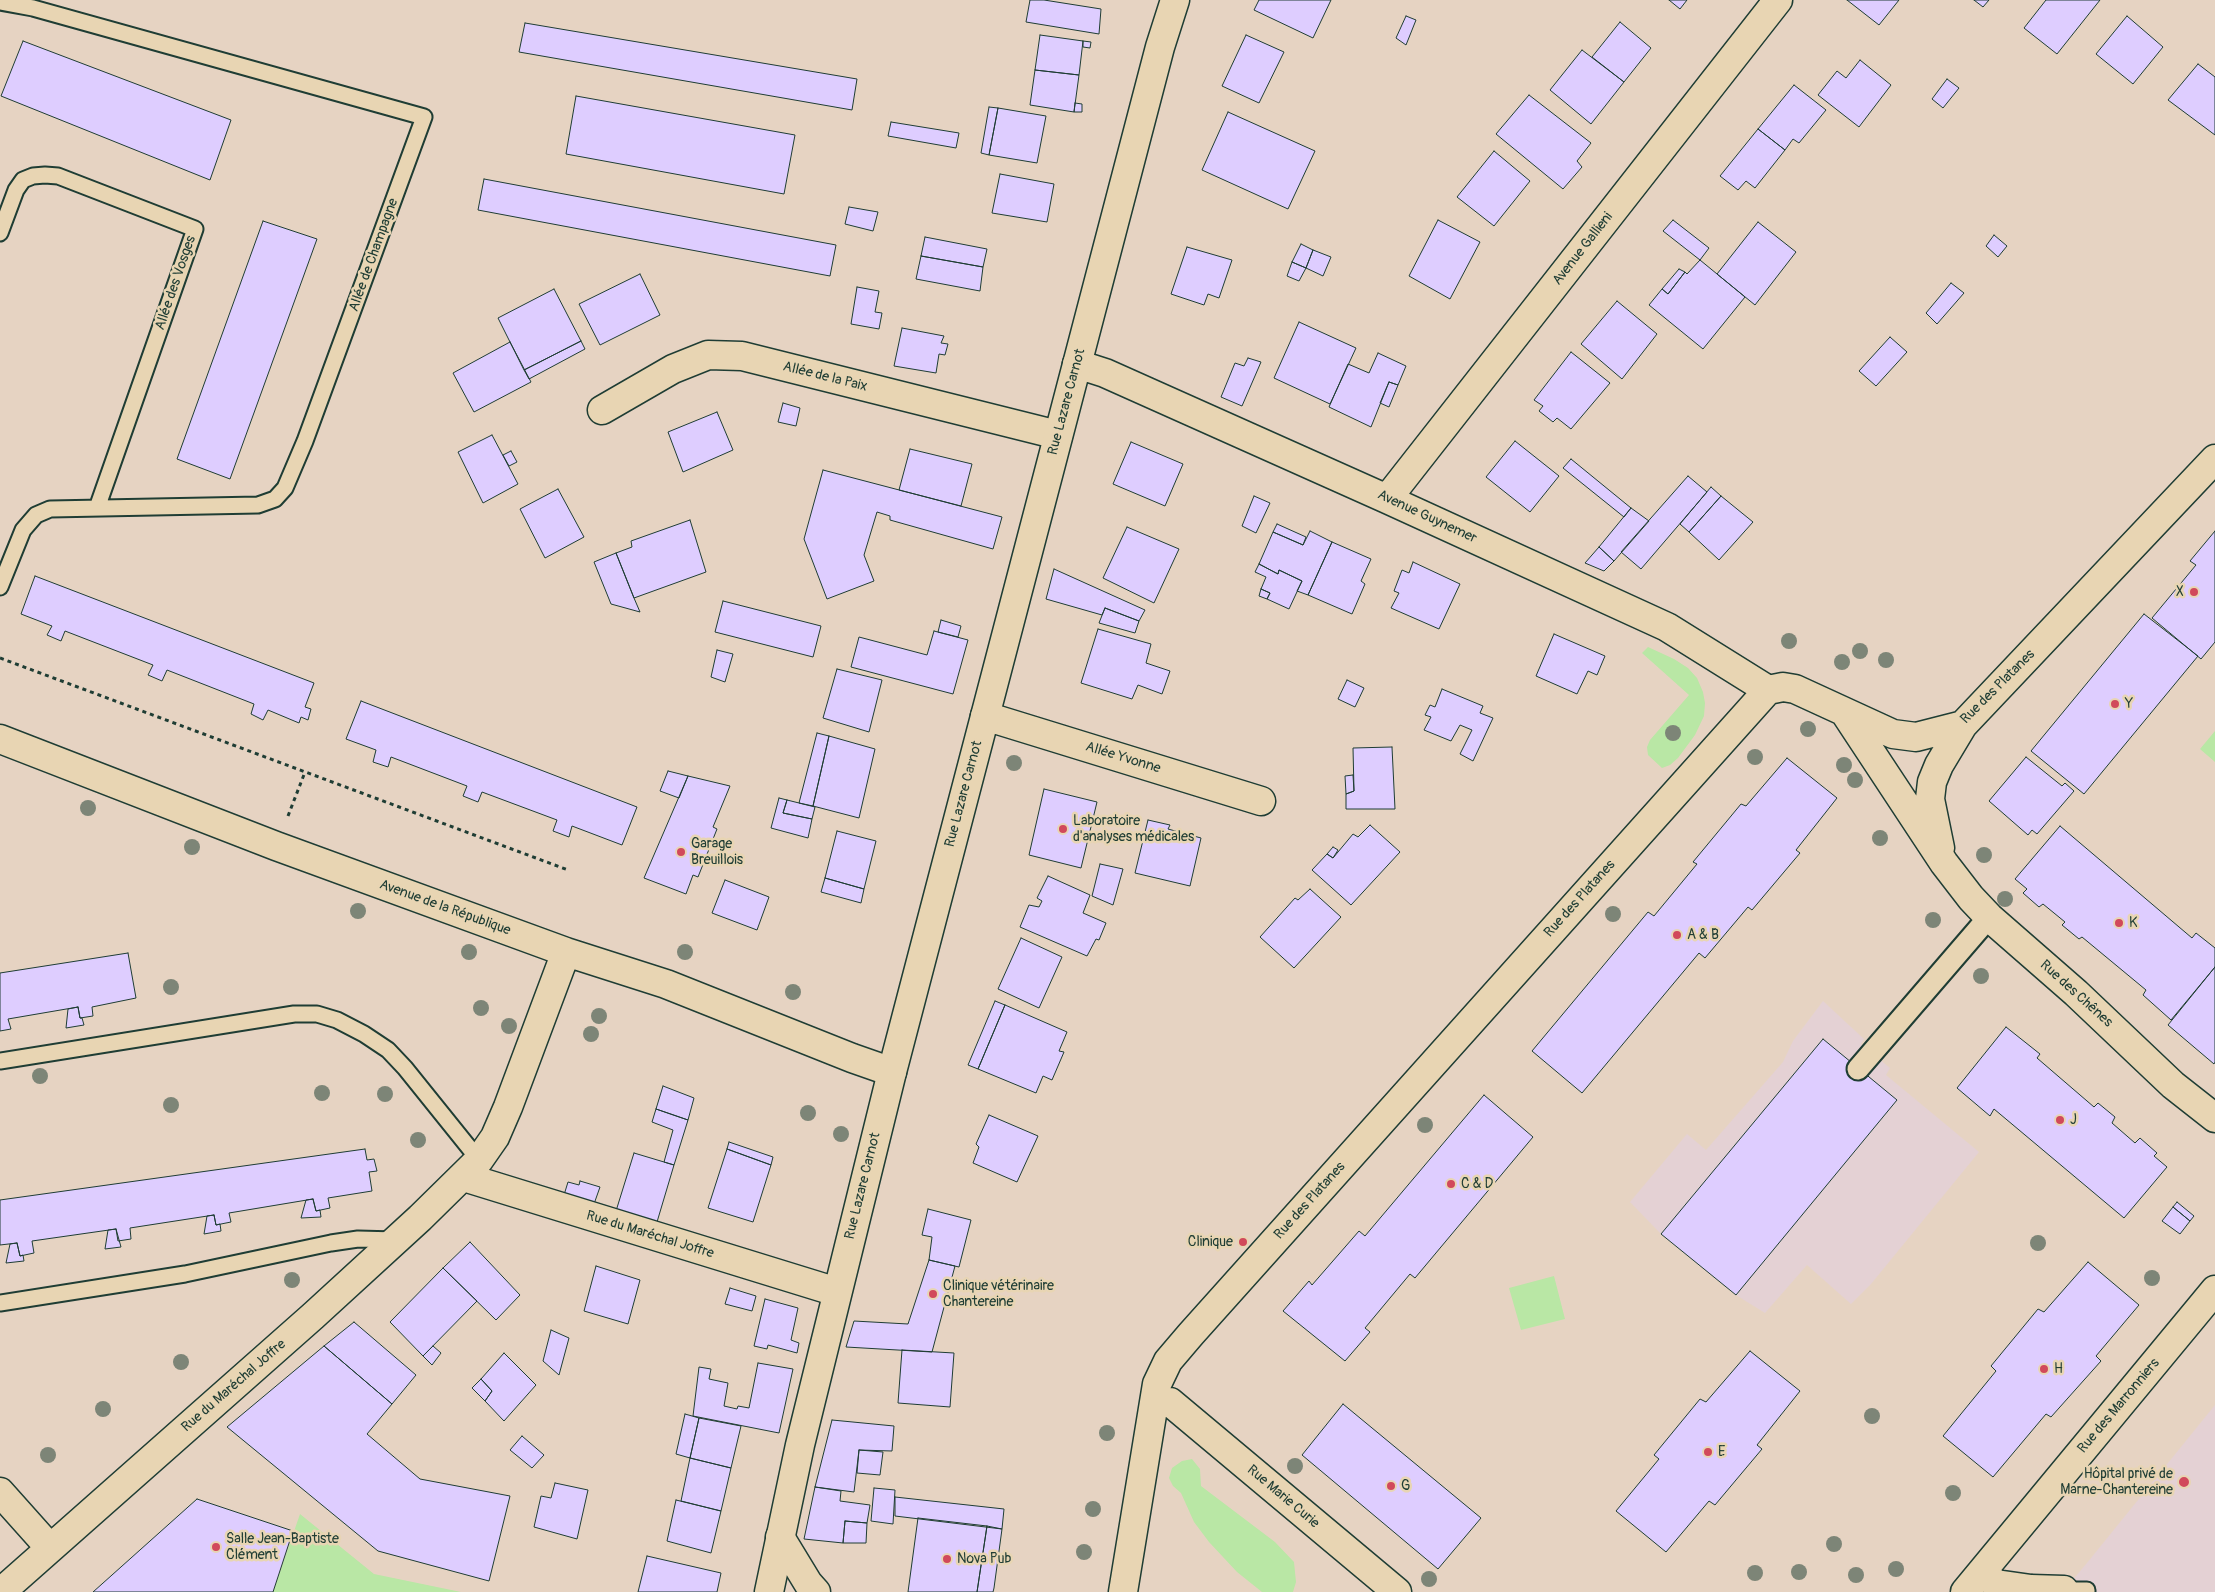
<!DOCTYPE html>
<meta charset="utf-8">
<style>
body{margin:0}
canvas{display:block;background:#e6d3c2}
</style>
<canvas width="2215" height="1592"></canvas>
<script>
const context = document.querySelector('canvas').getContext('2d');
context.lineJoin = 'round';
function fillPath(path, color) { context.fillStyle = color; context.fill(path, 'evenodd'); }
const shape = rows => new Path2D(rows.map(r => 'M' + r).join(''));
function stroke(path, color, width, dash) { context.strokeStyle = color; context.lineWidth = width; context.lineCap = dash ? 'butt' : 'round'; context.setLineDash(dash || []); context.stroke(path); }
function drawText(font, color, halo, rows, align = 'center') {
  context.font = font + ' Pangolin,sans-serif'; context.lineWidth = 5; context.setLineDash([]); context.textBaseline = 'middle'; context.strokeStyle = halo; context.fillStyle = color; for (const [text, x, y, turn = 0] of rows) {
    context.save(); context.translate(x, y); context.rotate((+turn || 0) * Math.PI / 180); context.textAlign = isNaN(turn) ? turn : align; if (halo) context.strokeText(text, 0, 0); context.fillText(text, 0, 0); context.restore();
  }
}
fillPath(shape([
 [1823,1001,1864,1039,1861,1044,1890,1068,1886,1075,1979,1152,1871,1284,1851,1304,1807,1265,1765,1313,1736,1295,1661,1234,1630,1202,1687,1134,1706,1150,1783,1062,1793,1041],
 [2215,1405,2215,1592,2063,1592,2091,1558]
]), '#e4d1d4');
fillPath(shape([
 [1648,647,1674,659,1688,668,1697,678,1703,692,1705,703,1704,716,1695,735,1678,758,1670,765,1662,768,1648,755,1647,747,1650,740,1689,695,1642,653],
 [2215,731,2215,762,2200,749],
 [1554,1276,1565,1319,1521,1330,1509,1288],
 [1192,1459,1200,1469,1201,1486,1275,1542,1294,1562,1296,1582,1293,1592,1262,1592,1237,1572,1209,1542,1194,1522,1181,1493,1173,1486,1169,1478,1172,1468,1182,1461],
 [300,1514,374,1574,461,1592,273,1592]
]), '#b9e7a5');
const building = shape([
 [1030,0,1044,0,1101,9,1099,34,1026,22,1030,0],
 [1259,0,1331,0,1313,38,1254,10,1259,0],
 [1669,0,1687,0,1680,9,1669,0],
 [1847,0,1899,0,1879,25,1847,0],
 [1974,0,1989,0,1983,7,1974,0],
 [2046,0,2100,0,2057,54,2024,28,2046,0],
 [1406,16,1416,20,1406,45,1396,38,1406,16],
 [2127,16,2163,47,2133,84,2096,54,2127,16],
 [1620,22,1651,48,1624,82,1592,57,1620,22],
 [525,23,857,79,852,110,519,52,525,23],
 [1040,35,1083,41,1079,75,1035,70,1040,35],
 [1246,35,1284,52,1259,103,1222,86,1246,35],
 [23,41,231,120,210,180,1,96,23,41],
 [1083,41,1091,42,1090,48,1083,47,1083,41],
 [1582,50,1624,82,1591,124,1550,90,1582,50],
 [1860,60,1891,85,1859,127,1818,95,1837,71,1846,78,1860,60],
 [2198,64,2215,77,2215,135,2168,100,2198,64],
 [1035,70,1079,75,1074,112,1030,105,1035,70],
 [1947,79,1959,88,1943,108,1932,99,1947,79],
 [1794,85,1826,110,1799,143,1793,139,1785,150,1758,129,1794,85],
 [1529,95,1591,143,1577,161,1582,167,1563,189,1496,134,1529,95],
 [576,96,795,135,784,194,566,154,576,96],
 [1075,103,1082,104,1082,112,1074,112,1075,103],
 [989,107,998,108,989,155,981,153,989,107],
 [998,108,1046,116,1037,163,989,155,998,108],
 [1228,112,1315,151,1288,209,1202,170,1228,112],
 [891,122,959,133,956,148,888,136,891,122],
 [1758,129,1785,150,1755,188,1746,181,1738,190,1720,176,1758,129],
 [1494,151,1530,181,1494,226,1457,197,1494,151],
 [1000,174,1054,184,1047,222,992,213,1000,174],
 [484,179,836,245,830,276,478,210,484,179],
 [849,207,878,212,873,231,845,224,849,207],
 [1438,220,1480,242,1450,299,1409,276,1438,220],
 [1673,220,1709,248,1700,260,1663,231,1673,220],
 [263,221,317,239,230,479,177,459,263,221],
 [1758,222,1796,252,1755,305,1717,274,1758,222],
 [1994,235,2007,246,1998,257,1986,246,1994,235],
 [925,237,987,249,983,267,921,256,925,237],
 [1301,244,1313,250,1306,268,1292,262,1301,244],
 [1187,247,1232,260,1219,298,1208,294,1204,305,1171,294,1187,247],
 [1313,250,1331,257,1323,276,1306,268,1313,250],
 [921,256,983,267,980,291,916,279,921,256],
 [1700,260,1745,297,1703,349,1649,305,1662,289,1668,294,1685,272,1687,274,1700,260],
 [1292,262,1306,268,1299,281,1287,276,1292,262],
 [1679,269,1685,272,1668,294,1662,289,1679,269],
 [640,274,660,315,600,345,579,304,640,274],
 [1951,283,1964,293,1937,324,1926,313,1951,283],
 [857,287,879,291,875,312,882,313,879,329,851,324,857,287],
 [554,289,581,341,524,370,498,318,554,289],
 [1617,301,1657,334,1622,379,1581,344,1617,301],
 [1299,322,1356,348,1330,404,1274,378,1299,322],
 [902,328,944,336,941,343,948,344,945,355,939,354,936,373,894,366,902,328],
 [1890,337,1907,352,1876,386,1859,371,1890,337],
 [581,341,585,349,529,379,524,370,581,341],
 [510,342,531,382,474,412,453,373,510,342],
 [1571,352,1610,383,1571,429,1557,418,1553,422,1539,411,1543,406,1534,400,1571,352],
 [1378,353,1406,366,1398,385,1389,382,1371,427,1329,407,1348,364,1369,373,1378,353],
 [1248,358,1261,362,1242,406,1221,397,1235,363,1244,366,1248,358],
 [1389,382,1398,385,1389,407,1380,403,1389,382],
 [783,403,800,408,796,426,778,422,783,403],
 [717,412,733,450,683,472,668,432,717,412],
 [492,435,518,484,483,503,458,452,492,435],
 [1515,441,1559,476,1530,512,1486,477,1515,441],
 [1131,442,1183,464,1165,506,1113,484,1131,442],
 [910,449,972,464,961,506,899,490,910,449],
 [511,451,517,462,509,466,503,455,511,451],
 [1571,459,1631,508,1624,517,1563,468,1571,459],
 [823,470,1002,517,993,549,890,520,890,516,877,512,864,555,874,581,827,599,804,539,823,470],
 [1688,476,1707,492,1641,569,1621,552,1688,476],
 [1711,487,1721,496,1689,532,1680,524,1711,487],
 [558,489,584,537,545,558,520,509,558,489],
 [1254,496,1270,503,1256,533,1242,526,1254,496],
 [1721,496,1753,522,1719,560,1689,532,1721,496],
 [1631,508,1649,521,1614,561,1599,547,1631,508],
 [690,520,706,572,634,598,616,553,632,547,631,541,690,520],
 [1277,524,1306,537,1303,545,1273,532,1277,524],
 [1127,527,1179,549,1154,603,1103,578,1127,527],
 [1310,531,1332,542,1308,595,1297,591,1302,581,1279,570,1278,574,1259,564,1273,532,1303,545,1310,531],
 [2215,531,2215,642,2201,659,2152,618,2196,565,2190,561,2215,531],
 [1332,542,1371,559,1361,581,1365,584,1352,614,1308,595,1332,542],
 [1599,547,1614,561,1604,571,1585,563,1599,547],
 [616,553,634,598,640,612,611,604,594,562,616,553],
 [1413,562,1460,584,1439,629,1391,608,1399,593,1394,591,1402,570,1409,573,1413,562],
 [1259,564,1278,574,1279,570,1302,581,1289,609,1267,599,1270,593,1261,589,1266,577,1255,572,1259,564],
 [1054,569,1145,610,1139,621,1105,608,1102,615,1046,599,1054,569],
 [35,576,314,683,305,707,311,709,308,720,301,717,299,723,268,710,263,720,251,714,254,704,167,670,162,681,148,675,153,665,65,631,61,641,47,635,52,626,21,614,35,576],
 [1261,589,1270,593,1267,599,1259,596,1261,589],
 [723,601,821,626,813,657,715,632,723,601],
 [1105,608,1139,621,1135,633,1099,623,1105,608],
 [2144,614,2198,656,2084,794,2031,751,2144,614],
 [941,620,961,626,958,637,938,632,941,620],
 [1098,629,1151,644,1146,663,1170,671,1162,694,1138,685,1132,699,1081,683,1098,629],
 [934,631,968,640,953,694,851,667,859,637,927,655,934,631],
 [1554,634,1605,656,1597,675,1588,671,1577,694,1536,676,1554,634],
 [717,650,733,654,725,682,711,677,717,650],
 [837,669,882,680,869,732,823,718,837,669],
 [1347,680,1364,688,1355,707,1338,699,1347,680],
 [1442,689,1483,706,1480,713,1493,718,1473,761,1460,754,1472,730,1460,725,1451,741,1424,730,1431,717,1425,715,1430,705,1435,707,1442,689],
 [361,701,637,807,622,845,572,826,569,837,553,831,557,820,482,792,478,802,463,796,467,786,391,757,388,767,373,762,376,750,346,739,361,701],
 [817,733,829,736,813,806,799,803,817,733],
 [829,736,875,749,859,818,813,806,829,736],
 [1392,747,1395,809,1346,809,1346,794,1354,791,1353,748,1392,747],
 [2026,757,2062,786,2065,783,2074,791,2037,834,2032,830,2028,835,1989,801,2026,757],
 [1787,758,1837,798,1796,850,1800,853,1752,910,1748,907,1705,958,1699,953,1582,1093,1532,1051,1648,912,1654,916,1697,864,1693,862,1741,804,1746,806,1787,758],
 [668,771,688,776,679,798,660,791,668,771],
 [1353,775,1354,791,1346,794,1345,776,1353,775],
 [688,776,730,786,713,827,717,829,698,877,693,875,686,894,644,878,688,776],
 [1044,789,1097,802,1081,868,1029,855,1044,789],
 [779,798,787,800,783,813,812,819,808,838,771,828,779,798],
 [787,800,815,807,812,819,783,813,787,800],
 [1148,820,1170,825,1168,829,1201,838,1190,886,1135,873,1148,820],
 [1370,825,1400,852,1351,905,1312,870,1327,854,1333,858,1353,834,1358,837,1370,825],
 [2060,826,2192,938,2196,933,2215,948,2215,967,2171,1020,2143,995,2146,990,2082,937,2079,939,2062,925,2065,922,2043,904,2039,907,2023,893,2027,889,2015,879,2060,826],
 [837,831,876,841,864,889,825,878,837,831],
 [1333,847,1338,850,1333,858,1327,854,1333,847],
 [1100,864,1123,869,1113,905,1092,896,1100,864],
 [1048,876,1090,895,1083,913,1106,923,1099,940,1096,939,1087,956,1020,927,1029,905,1039,907,1042,901,1037,898,1048,876],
 [825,878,864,889,861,903,821,892,825,878],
 [725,880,769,897,757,930,712,913,725,880],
 [1310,889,1341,917,1294,968,1260,937,1295,898,1298,900,1310,889],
 [1021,938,1062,957,1039,1008,998,989,1021,938],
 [128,953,136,998,92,1007,93,1016,80,1018,78,1007,8,1019,11,1029,0,1031,0,973,128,953],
 [2215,967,2215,1062,2214,1064,2168,1025,2215,967],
 [995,1001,1005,1005,978,1069,968,1065,995,1001],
 [1005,1005,1067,1032,1059,1051,1064,1052,1052,1080,1043,1076,1036,1093,978,1069,1005,1005],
 [78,1007,80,1018,82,1018,84,1025,66,1028,68,1009,78,1007],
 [2006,1027,2040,1054,2037,1058,2094,1107,2098,1103,2115,1117,2112,1123,2135,1143,2140,1138,2157,1153,2154,1156,2167,1167,2124,1218,1994,1109,1990,1116,1957,1088,2006,1027],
 [1823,1039,1897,1100,1736,1295,1661,1234,1823,1039],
 [663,1086,694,1098,688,1120,656,1109,663,1086],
 [1484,1095,1533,1137,1415,1278,1410,1274,1365,1328,1370,1332,1345,1361,1283,1311,1309,1281,1312,1285,1359,1231,1365,1236,1484,1095],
 [656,1109,688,1120,674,1165,664,1162,673,1130,652,1122,656,1109],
 [989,1115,1038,1136,1017,1182,973,1163,979,1147,976,1144,989,1115],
 [729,1142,773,1157,771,1165,727,1149,729,1142],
 [365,1149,367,1160,374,1159,377,1171,369,1172,372,1191,328,1198,330,1208,316,1211,313,1199,229,1213,231,1222,216,1225,214,1215,130,1228,131,1239,118,1241,116,1229,32,1241,34,1253,20,1256,17,1243,0,1245,0,1200,365,1149],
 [727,1149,771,1165,753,1222,708,1208,727,1149],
 [634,1153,674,1165,657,1222,616,1211,634,1153],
 [580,1181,600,1187,594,1204,564,1195,568,1182,579,1185,580,1181],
 [313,1199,316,1211,320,1210,321,1217,301,1218,306,1200,313,1199],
 [2177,1202,2194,1216,2190,1221,2173,1207,2177,1202],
 [2173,1207,2190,1221,2180,1234,2162,1221,2173,1207],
 [928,1209,971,1220,959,1267,929,1260,932,1237,922,1235,928,1209],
 [214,1215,216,1225,220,1224,221,1231,204,1234,207,1216,214,1215],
 [116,1229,121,1247,105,1249,108,1230,116,1229],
 [470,1242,520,1295,496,1320,443,1268,470,1242],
 [17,1243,20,1256,23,1255,24,1261,6,1263,10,1244,17,1243],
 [929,1260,955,1266,932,1352,846,1347,854,1321,908,1324,929,1260],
 [2088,1262,2139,1305,2096,1356,2101,1361,2051,1417,2046,1414,1993,1477,1943,1436,1996,1371,1991,1366,2038,1309,2044,1312,2088,1262],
 [596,1266,640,1280,628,1324,584,1311,596,1266],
 [443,1268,477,1301,423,1356,390,1322,443,1268],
 [730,1288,756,1296,752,1311,725,1304,730,1288],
 [765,1299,798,1308,791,1340,799,1343,797,1353,768,1345,767,1349,754,1346,765,1299],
 [354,1322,416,1375,392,1404,324,1346,354,1322],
 [551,1330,569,1338,559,1375,543,1361,551,1330],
 [324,1346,392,1404,367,1434,420,1479,510,1496,489,1581,378,1551,227,1427,324,1346],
 [433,1346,441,1353,432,1365,423,1356,433,1346],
 [902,1350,954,1353,950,1407,898,1403,902,1350],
 [1750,1351,1800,1391,1757,1445,1762,1449,1715,1505,1709,1501,1666,1552,1616,1511,1659,1459,1654,1455,1700,1399,1706,1402,1750,1351],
 [504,1353,536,1385,504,1421,485,1401,492,1391,481,1379,504,1353],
 [758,1363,793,1369,779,1433,693,1416,699,1367,711,1369,709,1379,728,1383,724,1406,737,1409,738,1406,749,1408,758,1363],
 [481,1379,492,1391,485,1401,472,1388,481,1379],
 [1343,1404,1481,1518,1438,1569,1302,1455,1343,1404],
 [685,1414,699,1418,690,1458,676,1454,685,1414],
 [699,1418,741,1426,731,1468,690,1458,699,1418],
 [832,1420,894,1426,892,1451,859,1450,854,1492,815,1487,832,1420],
 [522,1436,544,1455,532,1468,510,1450,522,1436],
 [859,1450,883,1452,880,1475,857,1473,859,1450],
 [690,1458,731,1468,721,1511,681,1501,690,1458],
 [555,1483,588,1490,577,1539,534,1527,541,1496,551,1498,555,1483],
 [815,1487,841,1491,840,1501,870,1505,867,1523,845,1521,843,1543,804,1539,815,1487],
 [874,1488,895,1490,893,1524,871,1521,874,1488],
 [895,1497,1004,1509,1002,1529,895,1516,895,1497],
 [197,1499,293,1531,273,1592,93,1592,197,1499],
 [676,1500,721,1511,711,1553,667,1541,676,1500],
 [918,1518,987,1526,977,1592,908,1592,918,1518],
 [845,1521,867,1523,866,1543,843,1543,845,1521],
 [987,1526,1002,1529,994,1588,993,1592,977,1592,987,1526],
 [647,1556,721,1573,717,1592,638,1592,647,1556]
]);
fillPath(building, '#decdff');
stroke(building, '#1f3d34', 1);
const service = shape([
 [0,2,33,8,424,117,305,441,285,488,275,499,258,505,50,509,36,515,23,530,0,587],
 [0,233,16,190,23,180,33,176,45,175,58,176,195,229,97,508],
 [0,1061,294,1014,317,1014,337,1020,364,1034,388,1050,405,1068,479,1160],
 [0,1303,185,1274,331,1243,358,1239,396,1240],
 [2064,1590,2087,1590,2087,1592]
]);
const pedestrian = shape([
 [1858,1069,1989,917]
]);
const minor = shape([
 [1077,364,1105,373,1387,499,1667,627,1768,690],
 [602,410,673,369,708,355,742,356,1058,435],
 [1387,499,1778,0],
 [1845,713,1944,863,1971,898,1989,917,2076,993,2173,1085,2215,1118],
 [985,716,1261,801],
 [0,739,276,846,566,952,666,984,852,1058,892,1072],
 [1940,848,1930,799,1932,782,1939,765,1963,725,2215,459],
 [464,1177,837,1292],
 [1170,1402,1397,1592],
 [0,1492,50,1548],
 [780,1537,808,1583,816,1592],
 [1982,1572,1996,1584,2031,1589,2064,1590],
 [1,1592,313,1316,420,1218,479,1160,495,1137,508,1107,566,952],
 [1123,1592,1157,1384,1168,1361,1191,1334,1768,690,1783,687,1795,689,1893,734,1916,737,1963,725],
 [1965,1592,2215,1290]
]);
const tertiary = shape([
 [769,1592,800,1445,892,1072,1160,47,1175,0]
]);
stroke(service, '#1f3d34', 19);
stroke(pedestrian, '#1f3d34', 25);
stroke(minor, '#1f3d34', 31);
stroke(tertiary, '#1f3d34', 31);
stroke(shape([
 [0,658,568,870],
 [288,816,305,772]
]), '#1f3d34', 3, [4, 4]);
stroke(service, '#e8d5b3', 15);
stroke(pedestrian, '#e8d5b3', 21);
stroke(minor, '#e8d5b3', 28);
stroke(tertiary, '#e8d5b3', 28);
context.fillStyle = '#7d8577';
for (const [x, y] of [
 [1789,641],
 [1860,651],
 [1886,660],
 [1842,662],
 [1808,729],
 [1673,733],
 [1755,757],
 [1014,763],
 [1844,765],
 [1855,780],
 [88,808],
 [1880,838],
 [192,847],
 [1984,855],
 [2005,899],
 [358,911],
 [1613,914],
 [1933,920],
 [469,952],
 [685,952],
 [1981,976],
 [171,987],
 [793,992],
 [481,1008],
 [599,1016],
 [509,1026],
 [591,1034],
 [40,1076],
 [322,1093],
 [385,1094],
 [171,1105],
 [808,1113],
 [1425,1125],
 [841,1134],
 [418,1140],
 [2038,1243],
 [2152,1278],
 [292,1280],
 [181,1362],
 [103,1409],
 [1872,1416],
 [1107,1433],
 [48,1455],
 [1295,1466],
 [1953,1493],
 [1093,1509],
 [1834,1544],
 [1084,1552],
 [1896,1569],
 [1799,1572],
 [1755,1573],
 [1856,1575],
 [1429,1579]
]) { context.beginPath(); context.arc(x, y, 8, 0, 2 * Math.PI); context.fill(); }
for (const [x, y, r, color] of [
 [2194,592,5,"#d1495b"],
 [2115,704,5,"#d1495b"],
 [1063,829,5,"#d1495b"],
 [681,852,5,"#d1495b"],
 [2119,923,5,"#d1495b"],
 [1677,935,5,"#d1495b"],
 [2060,1120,5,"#d1495b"],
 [1451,1184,5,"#d1495b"],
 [1243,1242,5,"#d1495b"],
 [933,1294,5,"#d1495b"],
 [2044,1369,5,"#d1495b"],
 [1708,1452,5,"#d1495b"],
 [2184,1482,6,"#d1495b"],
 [1391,1486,5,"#d1495b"],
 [216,1547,5,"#d1495b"],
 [947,1559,5,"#d1495b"]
]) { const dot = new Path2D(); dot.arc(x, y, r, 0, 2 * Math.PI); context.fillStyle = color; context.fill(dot); stroke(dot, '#e8d5b3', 2); }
drawText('14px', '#1f3d34', '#e8d5b3', [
 ["Avenue Gallieni",1583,249,-52],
 ["Allée de Champagne",374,255,-70],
 ["Allée des Vosges",176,283,-71],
 ["Allée de la Paix",825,377,14],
 ["Rue Lazare Carnot",1067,402,-75],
 ["Avenue Guynemer",1427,517,25],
 ["Rue des Platanes",1998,687,-45],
 ["Allée Yvonne",1123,758,17],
 ["Rue Lazare Carnot",964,794,-75],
 ["Rue des Platanes",1580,899,-48],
 ["Avenue de la République",445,908,20],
 ["Rue des Chênes",2076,994,42],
 ["Rue Lazare Carnot",863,1186,-76],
 ["Rue des Platanes",1310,1201,-48],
 ["Rue du Maréchal Joffre",650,1235,17],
 ["Rue du Maréchal Joffre",234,1386,-41],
 ["Rue des Marronniers",2119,1406,-50],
 ["Rue Marie Curie",1283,1497,40]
]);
drawText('14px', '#1f3d34', '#e8d5b3', [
 ["X",2184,592,"right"],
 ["Y",2125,704],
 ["Laboratoire",1073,821],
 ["d'analyses médicales",1073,837],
 ["Garage",691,844],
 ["Breuillois",691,860],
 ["K",2129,923],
 ["A & B",1687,935],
 ["J",2070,1120],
 ["C & D",1461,1184],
 ["Clinique",1233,1242,"right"],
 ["Clinique vétérinaire",943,1286],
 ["Chantereine",943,1302],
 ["H",2054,1369],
 ["E",1718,1452],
 ["Hôpital privé de",2173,1474,"right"],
 ["Marne-Chantereine",2173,1490,"right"],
 ["G",1401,1486],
 ["Salle Jean-Baptiste",226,1539],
 ["Clément",226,1555],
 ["Nova Pub",957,1559]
], 'left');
</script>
